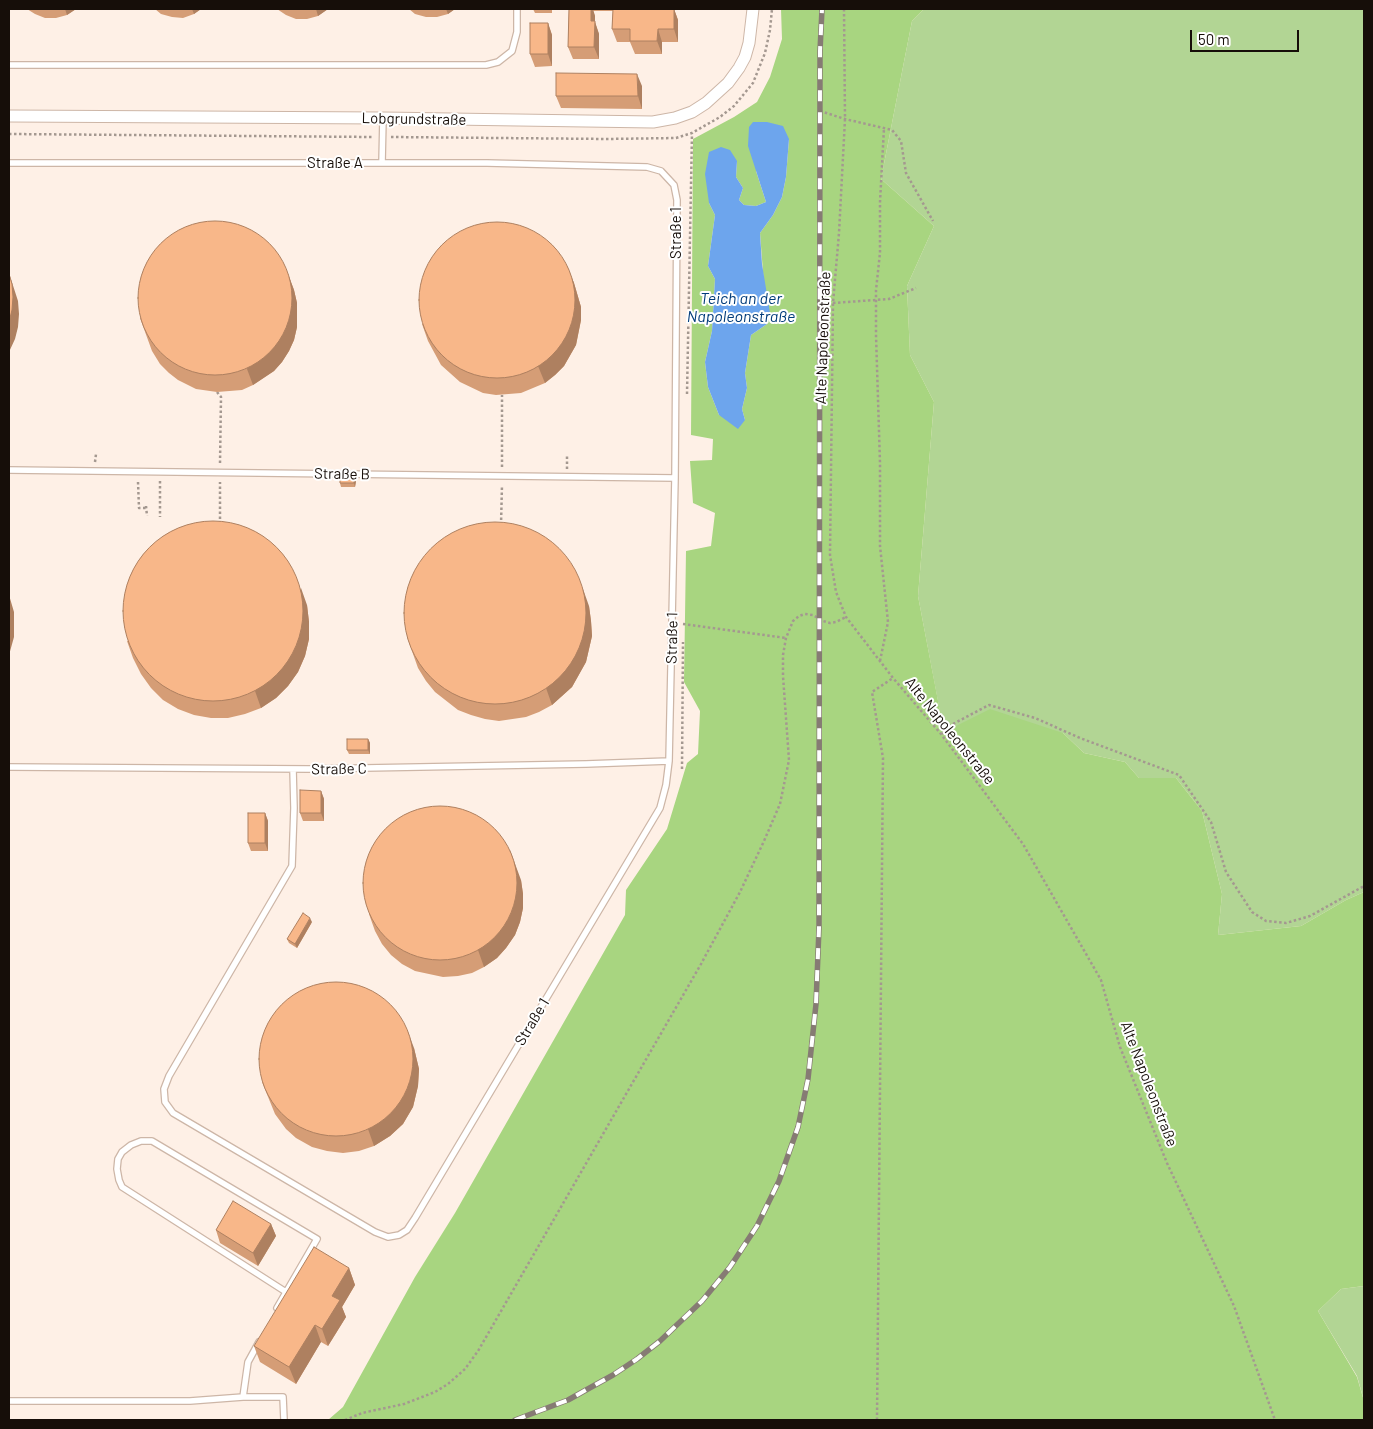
<!DOCTYPE html>
<meta charset="utf-8">
<style>
body{margin:0}
#map{position:relative;width:1373px;height:1429px;overflow:hidden;background:#fef0e6;font-family:Barlow,sans-serif}
canvas{display:block}
.frame{position:absolute;inset:0;border:10px solid #160e09;pointer-events:none}
.scale{position:absolute;left:1190px;top:30px;width:109px;height:22px;box-sizing:border-box;border:2px solid #160e09;border-top:0;padding-left:6px;font-size:15px;line-height:18px;white-space:nowrap;color:#160e09;-webkit-text-stroke:4px #fff;paint-order:stroke}
</style>
<div id="map">
<canvas width="1373" height="1429"></canvas>
<div class="frame"></div>
<div class="scale">50 m</div>
</div>
<script>
const context = document.querySelector('canvas').getContext('2d');
context.lineJoin = 'round';
function fillPath(path, color) { context.fillStyle = color; context.fill(path, 'evenodd'); }
const shape = rows => new Path2D(rows.map(r => 'M' + r).join(''));
function stroke(path, color, width, dash) { context.strokeStyle = color; context.lineWidth = width; context.lineCap = dash ? 'butt' : 'round'; context.setLineDash(dash || []); context.stroke(path); }
function drawText(font, color, halo, rows, align = 'center') {
  context.font = font + ' Barlow,sans-serif'; context.lineWidth = 4; context.setLineDash([]); context.textBaseline = 'middle'; context.strokeStyle = halo; context.fillStyle = color; for (const [text, x, y, turn = 0] of rows) {
    context.save(); context.translate(x, y); context.rotate((+turn || 0) * Math.PI / 180); context.textAlign = isNaN(turn) ? turn : align; if (halo) context.strokeText(text, 0, 0); context.fillText(text, 0, 0); context.restore();
  }
}
fillPath(shape([
 [924,9,1364,9,1364,892,1346,900,1301,926,1218,935,1222,894,1202,811,1176,778,1139,778,1125,762,1084,753,1063,733,944,733,918,596,934,402,910,355,907,286,934,226,881,179,912,21],
 [1364,1286,1364,1401,1357,1376,1318,1311,1341,1289]
]), '#b2d594');
fillPath(shape([
 [781,9,924,9,912,21,881,179,934,226,907,286,910,355,934,402,918,596,944,732,990,709,1063,733,1084,753,1125,762,1139,778,1176,778,1202,811,1222,894,1218,935,1301,926,1346,900,1364,892,1364,1286,1341,1289,1318,1311,1357,1377,1364,1401,1364,1420,328,1420,343,1407,415,1277,455,1213,625,915,626,890,667,829,687,763,698,754,700,711,684,682,686,551,711,546,715,513,693,503,690,461,712,460,713,439,691,435,693,139,734,117,757,102,770,77,782,39],
 [789,139,786,177,782,197,773,215,760,233,767,324,751,335,745,373,747,388,742,409,745,420,719,415,708,387,705,362,712,331,715,279,708,266,715,215,709,203,737,161,736,177,743,188,739,200,744,205,756,206,766,202,756,171]
]), '#a8d580');
fillPath(shape([
 [753,122,767,122,783,126,789,139,786,177,782,197,773,215,760,233,762,264,770,313,767,324,751,335,745,373,747,388,742,409,745,420,738,429,719,415,708,387,705,362,712,331,715,279,708,266,715,215,709,203,705,174,709,152,721,147,730,150,737,161,736,177,743,188,739,200,744,205,756,206,766,202,748,146,749,127]
]), '#6da5ed');
const lane = shape([
 [9,65,486,65,498,62,512,51,517,32,517,9],
 [9,163,487,163,647,167,661,171,674,185,677,200,675,478,669,761,666,785,660,808,415,1218,407,1230,399,1235,388,1237,375,1232,173,1113,165,1102,164,1089,169,1076,292,866,294,808,293,769],
 [382,163,383,118],
 [9,470,675,478],
 [9,767,309,769,586,764,669,761],
 [277,1308,317,1239,152,1141,141,1141,131,1145,122,1152,118,1159,117,1169,119,1180,122,1187,286,1292],
 [243,1397,248,1362,259,1342],
 [9,1401,190,1401,243,1397,283,1397,284,1420]
]);
const street = shape([
 [9,116,383,118,653,122,675,118,692,112,706,103,728,83,739,68,745,57,749,43,753,9]
]);
stroke(lane, '#cdb6a7', 8);
stroke(street, '#cdb6a7', 13);
stroke(shape([
 [844,9,845,119,839,233,833,303,830,555,836,592,846,617,893,678,941,734,1023,844,1101,980,1120,1047,1167,1163,1234,1306,1275,1420],
 [820,111,845,119,892,130,901,141,906,173,933,221],
 [9,134,373,137],
 [391,137,607,139,676,138,692,133,720,117,734,106,753,83,765,53,770,30,772,9],
 [833,303,889,299,916,288],
 [217,392,221,397,220,464],
 [687,394,692,133],
 [95,462,96,454],
 [502,467,502,395],
 [567,469,567,455],
 [160,481,160,517],
 [138,482,139,508,146,508],
 [146,506,147,516],
 [220,524,220,482],
 [501,525,502,485],
 [683,624,786,638],
 [880,661,888,622,880,546,880,463,876,335,876,290,880,253,880,202,884,128],
 [942,734,951,725,989,705,1035,718,1080,738,1179,775,1211,822,1226,872,1252,912,1266,921,1286,923,1310,916,1364,886],
 [682,769,683,642],
 [345,1420,362,1413,404,1404,435,1392,448,1384,465,1369,478,1351,701,964,740,892,764,841,780,804,789,760,783,676,783,655,786,638,793,621,799,616,805,614,813,615,823,621,830,623,836,622,846,617],
 [877,1420,883,758,872,692,893,678]
]), '#a49890', 2.5, [2.5, 2.5]);
stroke(lane, '#fff', 5.5);
stroke(street, '#fff', 11);
const rail = shape([
 [515,1420,568,1400,613,1375,637,1359,660,1341,702,1301,730,1267,757,1226,779,1181,798,1127,808,1079,816,1004,819,928,820,51,822,9]
]);
stroke(rail, '#867b74', 5.5);
stroke(rail, '#fff', 4, [11]);
fillPath(shape([
 [27,9,76,9,67,15,56,18,45,18,35,14],
 [155,9,201,9,194,14,183,18,172,17,161,14],
 [277,9,328,9,318,16,307,19,296,19,286,15],
 [409,9,455,9,448,14,437,17,426,17,415,14],
 [533,9,552,9,552,13,535,13],
 [569,9,674,9,678,20,678,42,662,42,662,54,635,54,630,42,617,42,612,29,613,11,593,11,595,16,595,22,599,34,599,59,573,59,568,47],
 [548,23,552,35,552,66,535,67,530,54],
 [642,86,642,109,561,108,556,96],
 [567,266,574,283,581,307,581,320,576,345,564,366,555,375,545,383,521,393,496,395,483,393,460,382,441,365,428,341,422,324],
 [288,274,294,290,297,303,297,327,294,340,289,351,282,362,274,371,253,385,242,390,217,392,196,389,178,380,169,373,160,364,152,351,140,318],
 [356,481,355,487,341,487,340,483],
 [307,605,309,622,309,639,305,656,298,672,288,686,276,698,261,708,245,714,228,718,211,718,194,715,178,709,163,700,151,688,141,674,133,658,127,641],
 [589,606,591,621,592,636,586,662,572,687,552,705,539,712,526,717,499,721,485,719,471,715,458,710,435,692,426,681,418,668,407,637],
 [368,739,370,743,370,754,349,754,347,750],
 [321,791,324,799,324,821,303,821,300,813],
 [265,813,268,821,268,851,251,851,248,843],
 [521,880,523,894,523,908,520,922,515,935,506,948,497,958,484,967,472,973,458,976,443,977,415,971,402,964,391,955,382,944,375,931,369,914],
 [312,922,297,948,289,943,287,939],
 [414,1048,419,1069,418,1086,413,1107,403,1124,390,1136,374,1146,359,1151,343,1153,327,1151,312,1147,296,1138,286,1129,275,1114,262,1082],
 [271,1224,276,1236,258,1266,220,1243,216,1230],
 [349,1268,355,1285,342,1307,346,1317,328,1346,321,1342,296,1384,260,1362,254,1346]
]), '#d59d76');
fillPath(shape([
 [65,9,76,9,67,15],
 [192,9,201,9,194,14],
 [316,9,328,9,318,16],
 [446,9,455,9,448,14],
 [591,9,593,9,595,16,595,22,599,34,599,59,594,47,591,21],
 [674,9,678,20,678,42,674,29],
 [548,23,552,35,552,66,548,54],
 [658,29,662,42,662,54,657,41],
 [637,74,642,86,642,109,638,96],
 [567,266,574,283,581,307,581,320,576,345,564,366,555,375,545,383,538,366],
 [9,273,18,301,19,314,18,327,15,339,9,352],
 [288,274,294,290,297,303,297,327,294,340,289,351,282,362,274,371,253,385,247,369],
 [354,477,356,481,355,487,354,483],
 [301,588,307,605,309,622,309,639,305,656,298,672,288,686,276,698,261,708,255,691],
 [583,589,589,606,591,621,592,636,586,662,572,687,552,705,546,688],
 [9,595,14,612,14,637,9,655],
 [368,739,370,743,370,754,368,750],
 [321,791,324,799,324,821,321,813],
 [265,813,268,821,268,851,265,843],
 [510,850,521,880,523,894,523,908,520,922,515,935,506,948,497,958,484,967,478,950],
 [310,918,312,922,297,948,295,944],
 [408,1032,414,1048,419,1069,418,1086,413,1107,403,1124,390,1136,374,1146,368,1129],
 [271,1224,276,1236,258,1266,253,1253],
 [349,1268,355,1285,342,1307,346,1317,328,1346,322,1329,332,1296],
 [315,1325,321,1342,296,1384,289,1367]
]), '#ae8060');
const building = shape([
 [569,9,591,9,591,21,595,21,594,47,568,47,569,9],
 [613,9,674,9,674,29,658,29,657,41,630,41,630,29,612,29,613,9],
 [530,23,548,23,548,54,530,54,530,23],
 [556,73,637,74,638,96,556,96,556,73],
 '138 298a77 77 0 1 1 154 0a77 77 0 1 1-154 0Z',
 '419 300a78 78 0 1 1 156 0a78 78 0 1 1-156 0Z',
 [9,274,12,284,13,297,12,310,9,322,9,274],
 [340,477,354,477,354,483,340,483,340,477],
 '123 611a90 90 0 1 1 180 0a90 90 0 1 1-180 0Z',
 '404 613a91 91 0 1 1 182 0a91 91 0 1 1-182 0Z',
 [347,739,368,739,368,750,347,750,347,739],
 [300,790,321,791,321,813,300,813,300,790],
 '363 883a77 77 0 1 1 154 0a77 77 0 1 1-154 0Z',
 [248,813,265,813,265,843,248,843,248,813],
 [303,913,310,918,295,944,287,939,303,913],
 '259 1059a77 77 0 1 1 154 0a77 77 0 1 1-154 0Z',
 [233,1201,271,1224,253,1253,216,1230,233,1201],
 [314,1247,349,1268,332,1296,340,1300,322,1329,315,1325,289,1367,254,1346,314,1247]
]);
fillPath(building, '#f8b789');
stroke(building, '#ae8060', 1);
drawText('15px', '#160e09', '#fff', [
 ["Lobgrundstraße",414,119,1],
 ["Straße A",335,163],
 ["Straße 1",676,233,-90],
 ["Alte Napoleonstraße",823,338,-88],
 ["Straße B",342,474,1],
 ["Straße 1",672,638,-89],
 ["Alte Napoleonstraße",950,731,51],
 ["Straße C",339,769,-1],
 ["Straße 1",532,1022,-59],
 ["Alte Napoleonstraße",1149,1084,69]
]);
drawText('italic 16px', '#003b7a', '#fff', [
 ["Teich an der",741,299],
 ["Napoleonstraße",741,317]
]);
</script>
